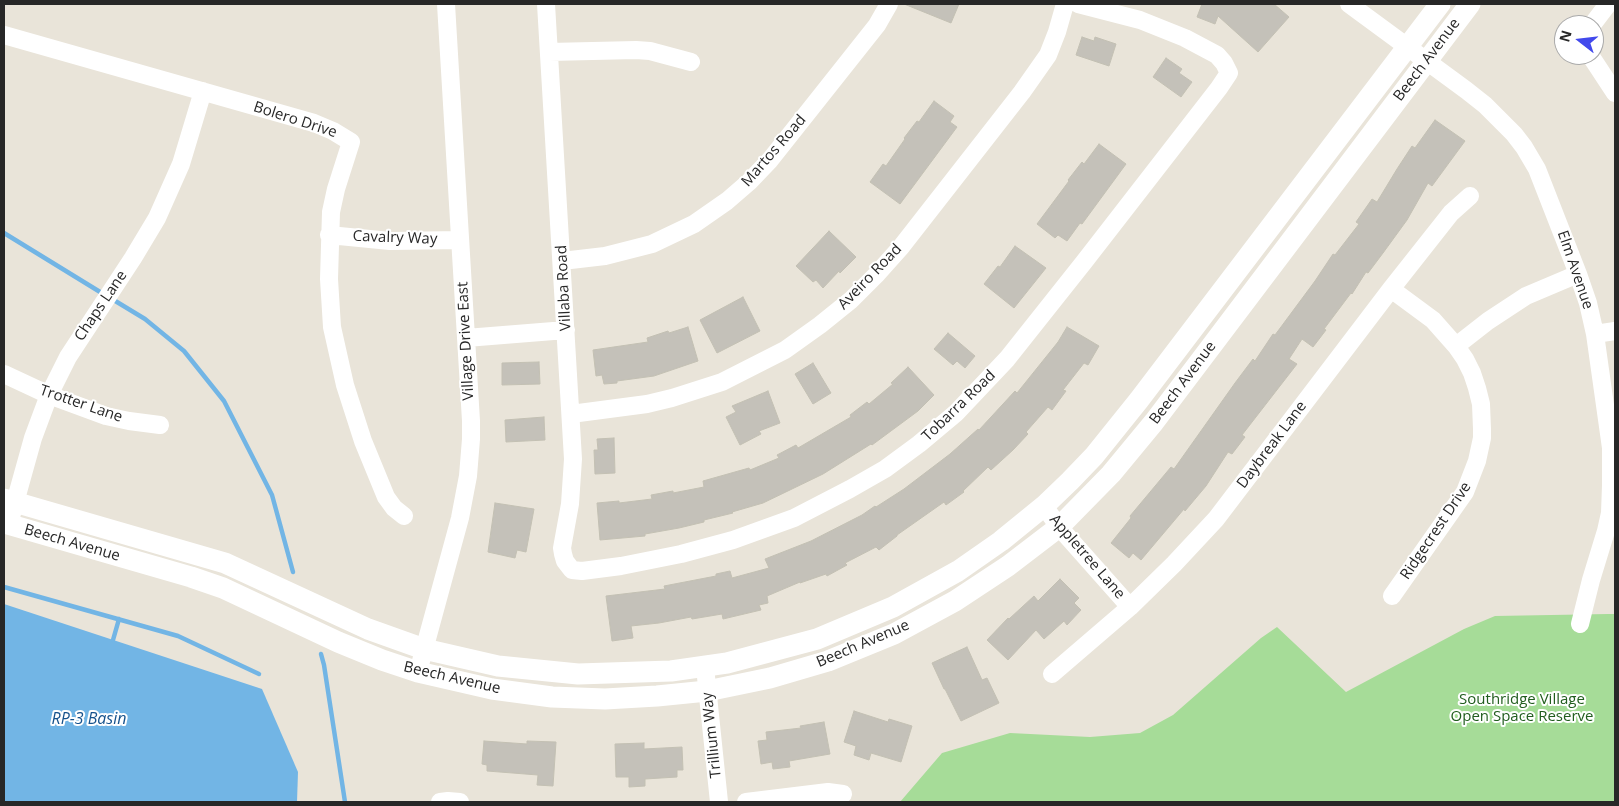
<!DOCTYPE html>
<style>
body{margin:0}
#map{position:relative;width:1619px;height:806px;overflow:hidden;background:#e9e4d9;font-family:"Open Sans",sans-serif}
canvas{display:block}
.frame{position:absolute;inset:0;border:5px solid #272727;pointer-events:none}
.north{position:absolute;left:1554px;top:15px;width:50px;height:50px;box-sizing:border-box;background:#fff;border:1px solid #a9a9a9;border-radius:50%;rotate:286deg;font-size:14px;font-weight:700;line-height:20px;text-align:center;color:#272727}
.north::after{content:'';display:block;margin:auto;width:18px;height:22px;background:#4249ec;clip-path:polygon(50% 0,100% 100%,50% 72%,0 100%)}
</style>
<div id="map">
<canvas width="1619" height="806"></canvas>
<div class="frame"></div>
<div class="north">N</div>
</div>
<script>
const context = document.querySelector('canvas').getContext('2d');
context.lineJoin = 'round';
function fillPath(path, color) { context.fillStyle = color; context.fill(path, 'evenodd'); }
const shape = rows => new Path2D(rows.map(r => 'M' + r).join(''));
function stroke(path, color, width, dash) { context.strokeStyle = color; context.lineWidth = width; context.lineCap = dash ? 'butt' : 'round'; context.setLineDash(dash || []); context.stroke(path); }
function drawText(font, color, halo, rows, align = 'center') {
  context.font = font + ' "Open Sans",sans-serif'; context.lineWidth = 4; context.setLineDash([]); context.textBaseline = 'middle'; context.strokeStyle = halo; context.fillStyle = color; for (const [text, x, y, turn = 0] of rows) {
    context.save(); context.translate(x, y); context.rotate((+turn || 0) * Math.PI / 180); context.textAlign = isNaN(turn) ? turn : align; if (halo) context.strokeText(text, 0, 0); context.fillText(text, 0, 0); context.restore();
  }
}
fillPath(shape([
 [1608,614,1615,614,1615,802,900,802,942,753,1010,733,1090,737,1140,733,1173,715,1261,638,1277,627,1346,692,1464,629,1495,616]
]), '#a6dc98');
fillPath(shape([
 [4,604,262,689,298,772,297,802,4,802]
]), '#72b5e5');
stroke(shape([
 [4,233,105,295],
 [112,299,145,319,184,351,224,401,272,495,293,572],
 [4,587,178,636,259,674],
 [113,640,119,619],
 [321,654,324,665,345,802]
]), '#72b5e5', 4.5);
const building = shape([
 [904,4,959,4,951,23,904,4],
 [1202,4,1274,4,1289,17,1258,52,1218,16,1215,24,1197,17,1202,4],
 [1082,37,1094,41,1095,37,1116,44,1109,66,1076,55,1082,37],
 [1166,58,1182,69,1179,73,1192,82,1181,97,1153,77,1166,58],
 [934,101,954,116,950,122,957,127,900,204,870,182,883,164,886,166,905,139,904,138,917,121,919,122,934,101],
 [1435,120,1465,141,1432,186,1428,183,1407,220,1383,253,1368,273,1366,272,1352,294,1351,293,1324,329,1326,330,1313,347,1302,339,1289,359,1297,364,1242,435,1245,437,1232,454,1228,452,1206,486,1185,511,1184,509,1141,560,1133,553,1129,558,1111,543,1131,518,1130,516,1171,467,1174,469,1235,383,1253,359,1255,361,1273,334,1275,335,1315,281,1333,254,1335,255,1359,224,1356,222,1372,199,1377,202,1397,169,1412,146,1415,148,1435,120],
 [1099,144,1126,164,1082,224,1080,223,1067,241,1058,235,1055,238,1037,224,1069,181,1068,180,1082,162,1084,164,1099,144],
 [829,231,856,257,840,273,839,271,823,288,816,280,813,282,796,266,829,231],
 [1015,246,1046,268,1014,308,984,284,998,266,1000,267,1015,246],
 [743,297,760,331,717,353,700,320,743,297],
 [688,327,698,361,654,376,617,381,617,383,604,384,602,375,596,376,593,350,648,342,647,338,668,331,669,333,688,327],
 [1067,327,1099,346,1088,365,1084,363,1063,390,1066,391,1052,410,1048,407,1026,432,1028,434,1013,450,991,470,988,467,963,491,964,492,946,505,944,502,897,535,897,536,879,550,876,547,845,563,847,565,827,576,826,574,800,583,800,582,767,596,768,603,759,605,761,610,723,619,722,614,692,619,691,617,659,623,631,626,633,638,612,641,606,596,665,589,664,586,716,576,716,574,730,571,732,578,769,568,765,559,811,541,862,515,875,506,876,507,904,489,950,454,978,429,979,430,1015,391,1017,393,1058,342,1067,327],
 [948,333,975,356,965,368,957,361,953,365,934,349,948,333],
 [539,362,540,384,502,385,502,363,539,362],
 [813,363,831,393,813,404,795,374,813,363],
 [908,367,934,395,918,411,872,445,871,444,823,474,763,503,732,512,733,513,704,520,704,522,679,528,645,534,645,536,600,540,597,503,619,501,619,503,652,499,651,495,673,491,673,493,704,487,703,481,749,468,750,470,779,458,777,455,796,445,798,448,851,417,850,415,867,402,869,404,893,384,891,383,908,367],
 [768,391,780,423,759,431,761,434,740,445,726,417,736,412,732,406,768,391],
 [544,417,545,440,506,442,505,420,544,417],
 [614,438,615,473,595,474,594,450,598,450,597,439,614,438],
 [495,503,534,509,526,552,517,550,515,558,488,552,495,503],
 [1060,579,1079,598,1074,603,1081,610,1067,625,1064,621,1044,639,1036,630,1008,660,987,640,1008,618,1009,619,1034,596,1038,601,1060,579],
 [967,647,982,680,987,678,999,703,961,721,945,689,944,689,932,663,967,647],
 [854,711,888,722,889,719,912,726,901,762,871,753,869,760,854,755,856,746,844,742,854,711],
 [824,722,830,754,789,761,790,767,773,769,772,762,761,764,758,741,767,740,766,732,801,728,800,726,824,722],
 [484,741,527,744,527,741,556,742,553,786,537,785,538,775,487,771,487,765,482,764,484,741],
 [644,743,644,749,682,747,683,770,677,770,677,777,645,779,645,786,629,787,629,777,616,777,615,744,644,743]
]);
fillPath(building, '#c4c1b9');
stroke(building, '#c3c0b3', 1);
stroke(shape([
 [546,4,573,459,570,504,562,548,563,554,565,561,572,570,582,571,621,566,681,554,733,540,794,518,850,489,885,469,919,444,956,413,1007,359,1084,262,1219,88,1229,73,1224,63,1217,55,1185,38,1140,20,1078,4],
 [1349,4,1466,90,1485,105,1514,134,1524,147,1537,169,1578,274,1588,303,1595,334,1611,448,1611,485,1610,513,1606,531,1591,580,1580,624],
 [1592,25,1608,4],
 [4,35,314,123,333,131,351,142,336,189,331,212,329,279,332,327,345,385,363,441,386,497,394,508,404,516],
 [549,52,636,50,650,51,691,62],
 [1590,55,1615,93],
 [329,235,390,241,460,240],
 [562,261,605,256,652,244,694,224,727,201,749,182,770,160,877,25,889,4],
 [1391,289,1433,320,1456,346,1465,359,1472,373,1477,388,1481,404,1482,429,1482,438,1477,461,1465,492,1392,596],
 [1595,334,1615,331],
 [466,338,566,330],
 [1456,346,1488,321,1526,296,1578,274],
 [4,374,49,395,106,416,129,421,160,425],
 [571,414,647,404,672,398,722,382,785,350,820,325,851,300,876,275,901,247,1022,92,1048,55,1057,32,1065,4],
 [1044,506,1059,527,1130,607],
 [9,524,33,438,49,395,68,357,133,258,157,218,181,164,203,91],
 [705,667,719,802],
 [418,672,460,518,468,476,471,439,471,421,446,4],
 [1052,674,1130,607,1174,564,1216,519,1391,289,1451,213,1470,196],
 [440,802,448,801,460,802],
 [746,802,828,792,843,794]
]), '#fff', 18);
stroke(shape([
 [4,499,225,563,368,629,424,649,498,666,578,674,671,671,727,663,817,639,893,607,958,571,1001,541,1044,506,1070,481,1094,456,1139,400,1440,4],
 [4,523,191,577,223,588,338,642,382,660,418,672,492,689,552,697,605,699,657,696,707,691,770,678,828,661,894,634,955,601,1008,566,1059,527,1111,474,1154,422,1470,4]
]), '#fff', 21);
drawText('15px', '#272727', '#fff', [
 ["Beech Avenue",1427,60,-53],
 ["Bolero Drive",295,120,18],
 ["Martos Road",774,151,-49],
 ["Cavalry Way",395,238,2],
 ["Elm Avenue",1575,270,71],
 ["Aveiro Road",870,277,-46],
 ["Villaba Road",564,288,-93],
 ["Chaps Lane",101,306,-56],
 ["Village Drive East",466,341,-93],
 ["Beech Avenue",1183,383,-53],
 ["Trotter Lane",81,404,19],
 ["Tobarra Road",959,406,-44],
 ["Daybreak Lane",1272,445,-53],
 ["Ridgecrest Drive",1436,531,-56],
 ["Beech Avenue",72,543,16],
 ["Appletree Lane",1087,557,49],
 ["Beech Avenue",863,644,-23],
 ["Beech Avenue",452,678,13],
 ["Trillium Way",712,735,-96]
]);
drawText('15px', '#215d1e', '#fff', [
 ["Southridge Village",1522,700],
 ["Open Space Reserve",1522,717]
]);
drawText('italic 16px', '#16528c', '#fff', [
 ["RP-3 Basin",89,719]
]);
</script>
